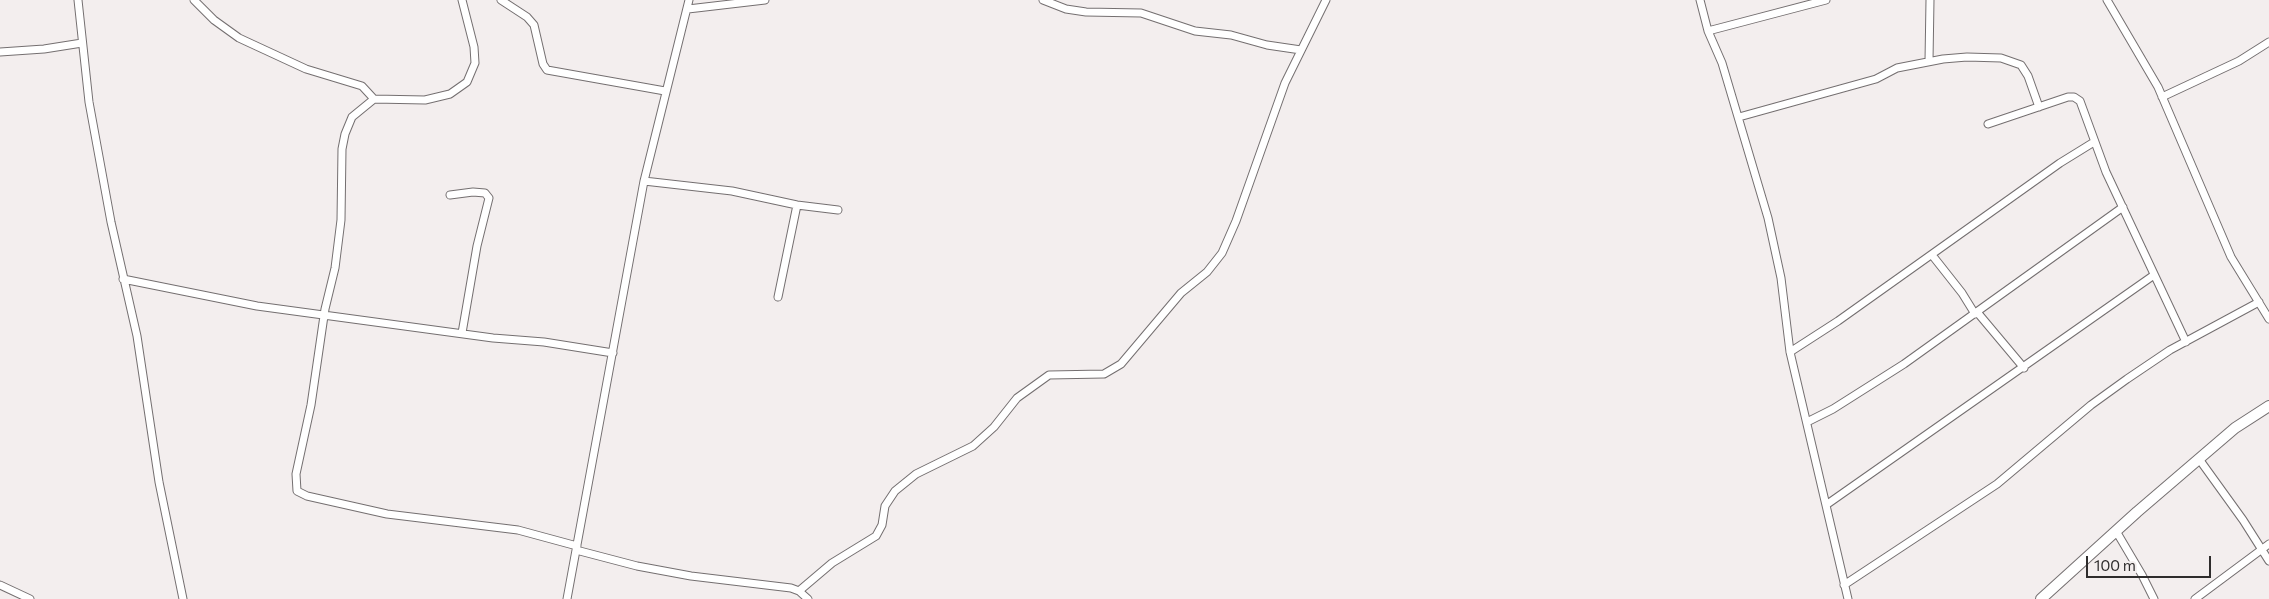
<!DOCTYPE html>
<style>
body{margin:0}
#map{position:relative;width:2269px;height:599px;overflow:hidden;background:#f3eeee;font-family:Commissioner,sans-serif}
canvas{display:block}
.scale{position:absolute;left:2086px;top:556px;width:125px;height:22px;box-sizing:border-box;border:2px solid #2e2c2c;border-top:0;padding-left:6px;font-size:15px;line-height:18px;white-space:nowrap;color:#2e2c2c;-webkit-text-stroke:4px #f3eeee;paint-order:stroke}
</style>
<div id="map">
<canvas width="2269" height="599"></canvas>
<div class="scale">100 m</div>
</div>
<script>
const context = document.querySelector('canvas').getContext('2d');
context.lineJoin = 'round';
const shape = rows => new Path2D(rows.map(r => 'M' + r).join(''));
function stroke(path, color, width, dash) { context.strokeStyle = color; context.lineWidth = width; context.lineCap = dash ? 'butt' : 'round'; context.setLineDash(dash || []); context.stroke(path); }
const street = shape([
 [78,0,89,102,111,222,137,336,159,482,183,599],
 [194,0,214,20,239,38,306,69,362,86,374,99],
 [462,0,474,47,475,63,467,82,450,94,425,100,374,99,352,117,345,134,342,149,341,220,335,268,325,309,311,405,296,474,297,491,307,496,387,514,518,530,577,546],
 [501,0,527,17,534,25,543,64,547,70,665,91],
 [1043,0,1066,9,1086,12,1141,13,1195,31,1231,35,1267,45,1301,50],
 [1700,0,1708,31,1722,63,1768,218,1781,278,1790,352,1848,599],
 [2107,0,2158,87,2231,257,2269,319],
 [688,9,765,0],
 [1708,31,1826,0],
 [0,52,44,49,82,43],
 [1929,61,1930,0],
 [2162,97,2239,61,2269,42],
 [1739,117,1876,79,1897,68,1943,59,1967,57,2001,58,2021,65,2028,76,2039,107],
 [1988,124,2068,97,2074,97,2080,101,2106,172,2186,342],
 [644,181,732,191,797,205,838,210],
 [450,195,473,192,485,193,489,198,477,246,462,333],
 [1932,255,1962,293,1975,314],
 [123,279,257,306,493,338,544,342,613,353],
 [778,297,797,205],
 [1977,312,2024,368],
 [1790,352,1838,321,2060,163,2094,142],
 [1807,422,1833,409,1904,364,2123,207],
 [2199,459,2243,520,2269,561],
 [1826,505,2154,275],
 [2116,531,2142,575,2154,599],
 [576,550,637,566,691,576,791,588,799,591,808,599],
 [0,585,30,599],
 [1844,585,1997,484,2091,405,2127,379,2170,350,2259,302],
 [799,591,832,563,876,536,882,525,885,506,895,491,916,474,973,446,994,427,1017,398,1049,375,1104,374,1121,364,1181,293,1207,272,1222,253,1236,221,1285,83,1326,0],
 [567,599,644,181,689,0],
 [2195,599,2269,544]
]);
const secondary = shape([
 [2041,599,2137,512,2235,428,2269,406]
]);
stroke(street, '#746f70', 9);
stroke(secondary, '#746f70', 12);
stroke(street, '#fff', 7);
stroke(secondary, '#fff', 10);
</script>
